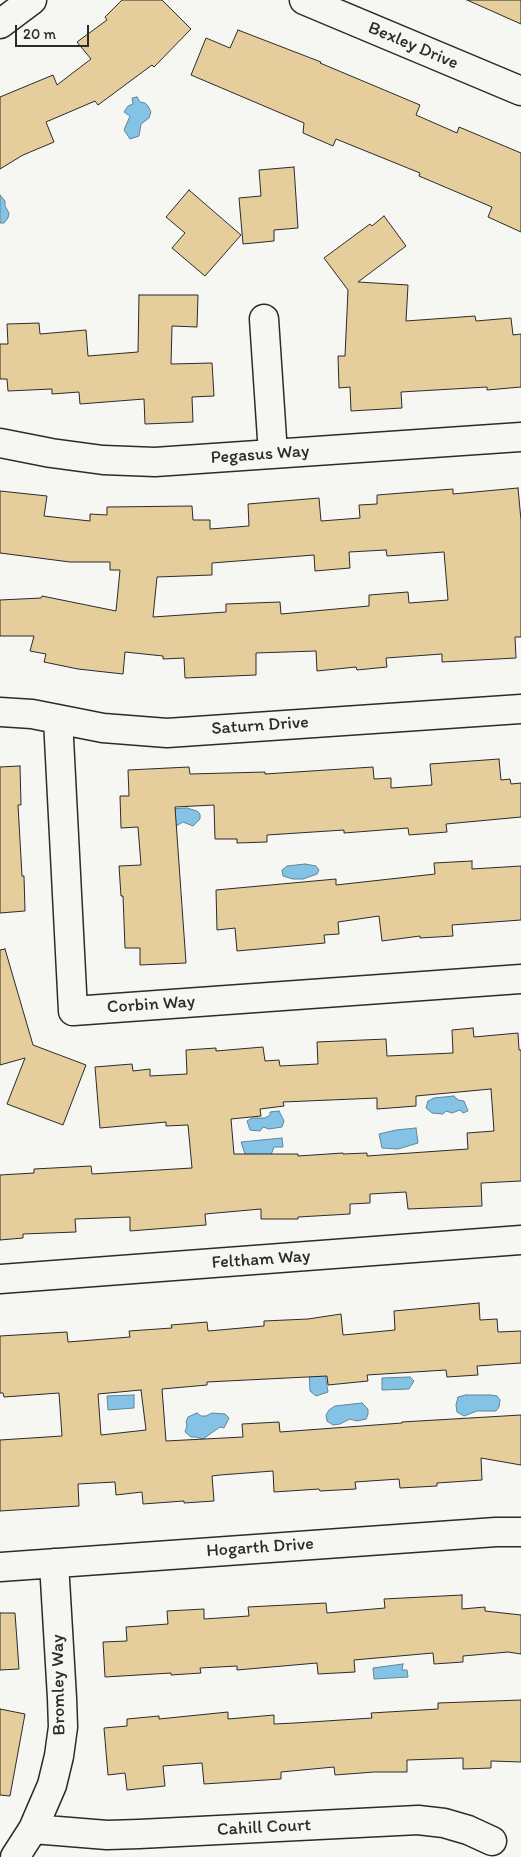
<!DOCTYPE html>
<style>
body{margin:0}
#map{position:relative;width:521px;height:1857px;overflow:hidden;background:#f6f6f2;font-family:Itim,sans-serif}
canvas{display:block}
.scale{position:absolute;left:15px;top:25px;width:74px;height:22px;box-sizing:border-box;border:2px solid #2b2b2b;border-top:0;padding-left:6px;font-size:15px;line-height:18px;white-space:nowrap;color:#2b2b2b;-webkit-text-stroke:4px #f6f6f2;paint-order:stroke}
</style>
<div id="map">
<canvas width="521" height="1857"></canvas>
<div class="scale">20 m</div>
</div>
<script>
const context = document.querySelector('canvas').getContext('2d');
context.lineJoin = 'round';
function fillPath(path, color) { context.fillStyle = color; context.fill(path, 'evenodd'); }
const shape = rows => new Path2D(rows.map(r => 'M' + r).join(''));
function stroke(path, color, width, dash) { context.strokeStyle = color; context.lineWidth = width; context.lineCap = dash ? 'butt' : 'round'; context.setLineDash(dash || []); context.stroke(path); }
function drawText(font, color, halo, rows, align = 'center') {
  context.font = font + ' Itim,sans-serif'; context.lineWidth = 4; context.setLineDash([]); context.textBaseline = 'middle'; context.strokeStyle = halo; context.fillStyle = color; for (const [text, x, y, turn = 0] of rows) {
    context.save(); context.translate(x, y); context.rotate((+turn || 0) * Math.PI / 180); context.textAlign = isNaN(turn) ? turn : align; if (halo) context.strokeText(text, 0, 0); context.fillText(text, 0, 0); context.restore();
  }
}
const water = shape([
 [137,97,140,102,145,103,148,106,151,112,149,118,141,124,139,136,130,139,124,130,130,116,124,112,128,106,133,104,132,98,137,97],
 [0,195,5,201,5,206,9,213,8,218,4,223,0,223,0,195],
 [187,808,197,811,200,814,200,819,193,826,183,822,176,826,166,809,187,808],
 [305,864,316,866,319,870,317,874,303,879,293,879,283,876,282,870,287,866,305,864],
 [454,1096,458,1100,464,1101,468,1111,463,1113,460,1110,452,1113,446,1111,443,1114,432,1113,426,1108,428,1101,434,1098,454,1096],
 [279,1111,284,1121,282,1127,269,1129,263,1127,260,1131,250,1130,247,1121,252,1118,265,1118,270,1115,270,1112,279,1111],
 [416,1128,418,1143,398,1149,382,1148,379,1134,396,1130,416,1128],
 [282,1138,283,1147,274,1147,271,1155,245,1154,241,1142,282,1138],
 [309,1368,325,1374,328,1392,316,1396,310,1391,309,1368],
 [410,1377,414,1381,409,1389,382,1390,382,1378,410,1377],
 [134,1395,134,1408,108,1410,107,1396,134,1395],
 [466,1395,491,1395,497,1396,500,1400,499,1407,496,1411,477,1411,464,1416,457,1412,456,1405,458,1397,466,1395],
 [362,1403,368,1409,368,1414,366,1419,357,1421,350,1419,340,1424,333,1425,327,1421,326,1415,329,1410,335,1406,362,1403],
 [197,1413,201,1416,206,1416,212,1413,225,1414,229,1418,224,1428,220,1427,203,1439,196,1437,191,1437,185,1432,187,1426,186,1422,188,1417,197,1413],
 [403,1664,402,1670,407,1670,408,1677,374,1679,373,1668,403,1664]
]);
fillPath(water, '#84c3e5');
stroke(water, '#60869b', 1);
const building = shape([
 [122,0,162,0,191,29,154,67,152,65,98,105,95,101,46,122,54,142,23,155,0,169,0,97,53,75,57,85,91,59,77,42,107,20,105,17,122,0],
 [467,0,521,0,521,24,467,0],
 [238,30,321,62,320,63,420,105,416,115,457,133,459,127,521,153,521,232,488,217,492,207,419,176,420,173,336,139,333,146,303,133,304,123,191,75,206,38,230,48,238,30],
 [294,167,298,228,274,230,274,241,243,244,239,198,261,196,259,170,294,167],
 [189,190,241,235,205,276,172,248,185,233,166,217,189,190],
 [384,216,406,246,358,282,408,285,406,321,475,316,476,321,511,318,513,335,521,334,521,387,487,390,487,387,401,392,402,408,351,411,350,387,339,388,338,356,345,356,348,290,324,258,370,224,372,226,384,216],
 [139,295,198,295,197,327,172,326,171,364,212,363,214,396,192,397,193,422,145,424,144,399,80,404,79,392,52,394,52,389,8,391,7,379,0,379,0,344,8,344,7,324,39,323,40,334,86,330,88,356,138,352,139,295],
 [518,488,521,520,521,637,515,637,516,658,442,662,442,654,386,658,387,667,357,670,356,667,317,671,316,651,256,653,256,675,185,678,184,658,163,659,163,656,125,652,123,674,78,669,44,662,46,654,30,651,34,636,0,636,0,600,41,598,42,596,116,611,120,570,110,570,110,562,70,562,0,553,0,491,47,496,44,516,90,521,90,514,107,515,107,507,192,506,193,520,210,520,210,529,249,526,248,504,319,498,321,521,360,518,359,505,377,504,377,495,453,489,453,494,518,488],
 [386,550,387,556,444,552,448,600,409,603,408,592,369,595,369,606,281,614,280,602,226,604,226,612,153,617,157,577,212,575,212,563,314,555,315,571,350,568,349,552,386,550],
 [499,759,501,780,510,779,511,784,521,783,521,817,446,824,447,832,409,835,408,828,344,833,344,830,267,835,267,842,237,843,237,839,215,839,214,805,175,807,186,963,140,965,140,948,125,948,123,896,121,896,119,866,141,865,138,827,121,828,120,796,129,796,128,770,189,767,190,774,265,772,265,774,373,767,374,779,391,778,391,788,432,785,430,764,499,759],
 [20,766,21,805,18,805,22,876,24,876,25,911,0,913,0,767,20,766],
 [472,861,472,869,521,866,521,920,452,925,453,936,420,938,420,936,382,941,379,916,338,922,339,934,324,935,325,943,237,951,235,928,217,930,216,890,336,879,336,885,435,874,434,863,472,861],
 [5,949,33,1045,86,1065,63,1125,7,1104,25,1058,0,1065,0,950,5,949],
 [473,1028,474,1037,518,1033,519,1050,521,1050,521,1181,481,1183,482,1206,408,1209,406,1192,370,1194,370,1203,350,1204,350,1214,298,1217,298,1219,261,1219,261,1209,205,1214,206,1225,130,1231,130,1217,75,1219,76,1232,23,1234,23,1238,0,1240,0,1175,34,1173,34,1169,91,1166,92,1174,192,1168,188,1125,166,1126,166,1122,100,1128,95,1067,132,1064,133,1071,150,1069,150,1076,187,1074,186,1050,216,1048,216,1051,263,1047,265,1061,279,1060,280,1066,318,1064,317,1042,386,1039,387,1056,453,1053,452,1030,473,1028],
 [491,1089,494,1131,467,1133,468,1149,367,1156,367,1153,343,1154,343,1153,298,1156,298,1154,234,1154,231,1119,261,1116,260,1109,284,1106,283,1102,377,1098,377,1109,416,1106,416,1096,491,1089],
 [479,1303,480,1320,497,1319,498,1332,521,1331,521,1363,477,1366,478,1375,447,1377,446,1370,367,1375,368,1381,328,1385,327,1376,207,1382,207,1385,162,1389,166,1441,243,1437,242,1424,279,1422,280,1432,402,1423,402,1422,521,1415,521,1465,481,1458,482,1480,437,1483,437,1486,400,1488,399,1479,355,1482,356,1489,320,1491,319,1489,274,1492,273,1471,220,1475,212,1476,214,1501,184,1503,184,1501,143,1504,142,1492,116,1495,115,1482,78,1484,79,1506,0,1511,0,1440,62,1436,59,1393,4,1397,3,1393,0,1393,0,1336,67,1332,68,1342,130,1337,129,1331,172,1328,171,1325,207,1322,208,1331,264,1326,264,1321,308,1319,341,1314,343,1335,395,1330,394,1311,479,1303],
 [141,1390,146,1430,101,1435,98,1394,141,1390],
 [462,1595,462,1609,485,1607,485,1611,521,1615,521,1654,508,1652,463,1656,463,1662,434,1664,433,1653,354,1660,355,1672,318,1674,317,1663,237,1670,237,1666,200,1668,201,1673,171,1675,171,1673,105,1677,103,1642,127,1641,126,1627,168,1624,167,1611,204,1609,204,1619,249,1616,248,1607,326,1603,327,1613,385,1608,384,1599,462,1595],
 [0,1613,15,1613,19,1669,0,1670,0,1613],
 [521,1700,521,1762,491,1761,491,1768,463,1769,463,1758,407,1760,407,1772,374,1772,335,1775,334,1767,281,1772,281,1779,204,1784,202,1763,163,1766,165,1786,127,1790,125,1773,108,1775,104,1728,127,1726,127,1719,159,1716,159,1719,228,1712,228,1719,274,1715,274,1724,295,1723,372,1718,371,1713,438,1709,438,1703,521,1700],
 [0,1709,25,1714,10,1796,0,1795,0,1709]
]);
fillPath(building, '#e6cd9c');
stroke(building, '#2b2b2b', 1);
const minor = shape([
 [304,0,521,91],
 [0,24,32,0],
 [264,319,273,454],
 [0,443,51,453,103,460,155,462,521,437],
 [0,712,32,714,103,728,167,733,521,709],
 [58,719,73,1011,521,979],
 [0,1279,521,1240],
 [0,1567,496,1532,521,1532],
 [33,1829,107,1835,139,1834,418,1820,444,1823,468,1830,492,1841],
 [15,1857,33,1829,52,1785,59,1756,63,1727,62,1698,54,1563]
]);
stroke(minor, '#2b2b2b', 31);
stroke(minor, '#f6f6f2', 28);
drawText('18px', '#2b2b2b', '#f6f6f2', [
 ["Bexley Drive",413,46,23],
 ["Pegasus Way",260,455,-4],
 ["Saturn Drive",260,726,-4],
 ["Corbin Way",151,1005,-4],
 ["Feltham Way",261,1260,-4],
 ["Hogarth Drive",260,1548,-4],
 ["Bromley Way",59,1685,-91],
 ["Cahill Court",264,1828,-3]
]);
</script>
